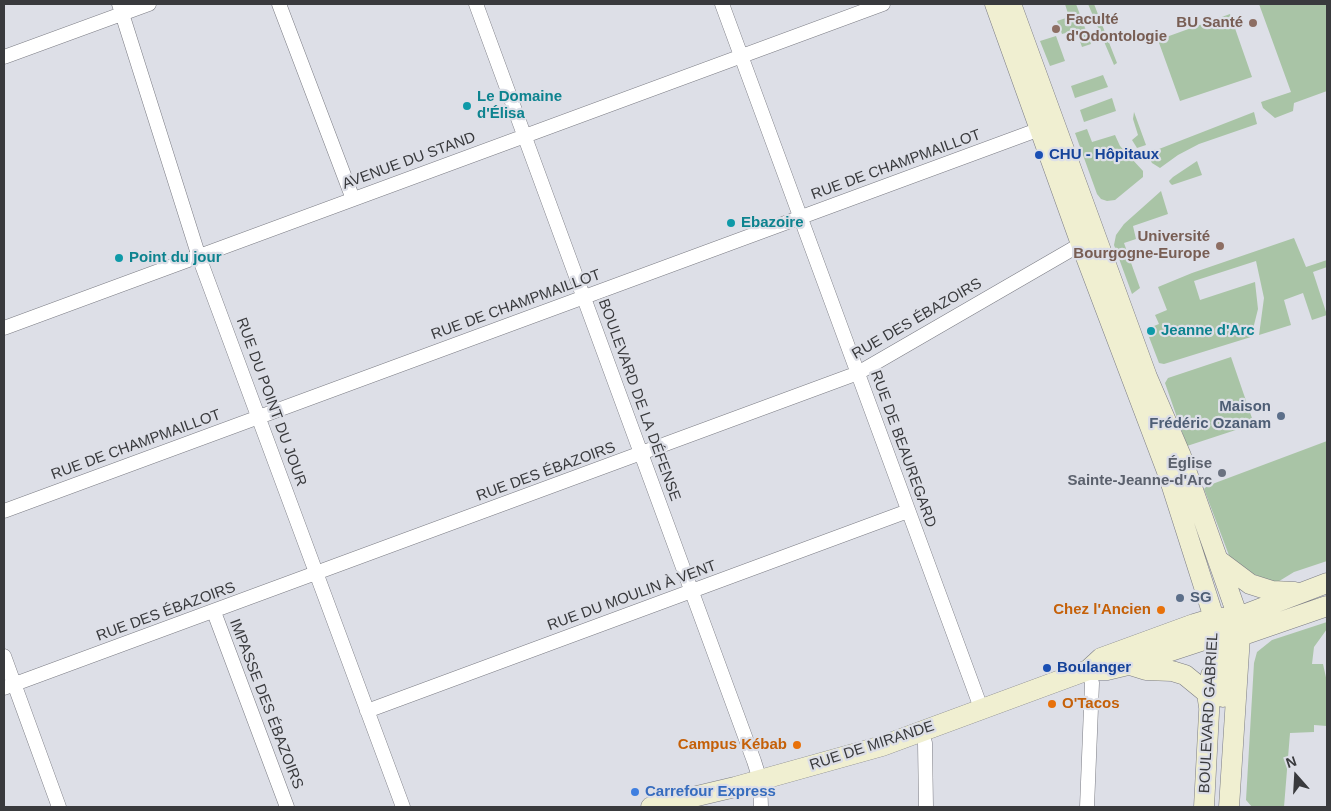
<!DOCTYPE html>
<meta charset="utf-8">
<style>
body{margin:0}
#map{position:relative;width:1331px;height:811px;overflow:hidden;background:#dddfe7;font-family:Helvetica,sans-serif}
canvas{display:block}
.frame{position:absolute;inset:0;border:5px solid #393a3d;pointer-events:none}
.north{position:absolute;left:1271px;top:751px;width:50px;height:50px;-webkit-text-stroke:4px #dddfe7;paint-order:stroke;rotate:341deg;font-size:14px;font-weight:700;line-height:20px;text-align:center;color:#393a3d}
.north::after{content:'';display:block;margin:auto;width:18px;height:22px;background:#393a3d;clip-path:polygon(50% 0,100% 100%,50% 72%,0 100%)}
</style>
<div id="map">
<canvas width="1331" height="811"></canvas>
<div class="frame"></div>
<div class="north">N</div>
</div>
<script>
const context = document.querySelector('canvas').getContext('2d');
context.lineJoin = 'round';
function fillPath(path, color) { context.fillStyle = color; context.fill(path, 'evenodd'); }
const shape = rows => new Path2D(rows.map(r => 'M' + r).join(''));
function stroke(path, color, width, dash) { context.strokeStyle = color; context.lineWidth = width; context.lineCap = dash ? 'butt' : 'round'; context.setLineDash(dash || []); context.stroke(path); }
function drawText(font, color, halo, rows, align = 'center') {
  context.font = font + ' Helvetica,sans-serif'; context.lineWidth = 4.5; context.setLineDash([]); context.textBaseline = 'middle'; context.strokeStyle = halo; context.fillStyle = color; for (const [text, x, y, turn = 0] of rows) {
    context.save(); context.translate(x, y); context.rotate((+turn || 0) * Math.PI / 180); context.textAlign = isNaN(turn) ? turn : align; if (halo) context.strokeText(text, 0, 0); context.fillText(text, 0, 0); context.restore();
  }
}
fillPath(shape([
 [1065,4,1076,4,1091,44,1082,47,1076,30,1062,34,1057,21,1069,17],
 [1088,4,1094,4,1117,63,1114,65],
 [1259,4,1327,4,1327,91,1294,103,1293,111,1275,118,1263,108,1261,102,1291,92],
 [1230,14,1252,77,1180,101,1158,40],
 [1056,36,1065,61,1050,66,1040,41],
 [1103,75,1108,87,1075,98,1071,86],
 [1112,98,1116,111,1084,122,1080,110],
 [1134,112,1146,145,1137,148,1132,140,1138,135,1133,119],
 [1254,112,1257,124,1199,144,1178,155,1160,168,1152,163,1145,151,1159,149],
 [1087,129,1092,142,1115,135,1120,146,1143,171,1143,177,1115,200,1107,201,1101,199,1097,194,1075,133],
 [1197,161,1202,175,1172,185,1170,183,1169,181,1173,177],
 [1161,191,1168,214,1133,226,1136,239,1124,243,1140,288,1132,294,1114,245,1116,235,1124,224],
 [1294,238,1306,267,1327,260,1327,267,1313,272,1327,315,1312,320,1303,293,1284,300,1291,325,1259,335,1264,298,1256,261,1194,281,1200,300,1255,282,1258,309,1251,337,1164,364,1159,363,1149,337,1156,334,1154,326,1159,324,1155,315,1167,310,1158,287,1192,273],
 [1231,357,1254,424,1187,446,1165,383,1168,378],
 [1327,441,1327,561,1294,572,1276,583,1233,566,1204,489,1207,486],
 [1327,622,1327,629,1314,647,1312,664,1323,664,1327,682,1327,726,1314,725,1314,732,1290,733,1284,807,1252,807,1246,800,1254,663,1257,652,1272,640]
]), '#a9c4a6');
const street = shape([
 [119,4,199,257,403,807],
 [279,4,353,199],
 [476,4,754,761,760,780,761,807],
 [722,4,981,708],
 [4,57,149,4],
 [4,328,883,4],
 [4,511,1040,129],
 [214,612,287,807],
 [4,656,59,807],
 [4,688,858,373,1081,244],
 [367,711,908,511],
 [922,732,925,743,926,807],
 [1087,807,1092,683,1088,670]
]);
const secondary = shape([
 [995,4,1081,244,1168,474,1214,618,1221,632,1224,658,1223,697],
 [1011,4,1147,377,1181,456,1238,617,1240,636,1229,807],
 [1218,560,1250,584,1272,591,1295,592],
 [1130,665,1146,670,1172,671,1185,675,1207,693,1209,707],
 [1088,670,1101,658,1194,624,1214,618,1238,617,1327,583],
 [651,807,735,787,882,746,1088,670,1107,670,1128,665,1213,637,1240,636,1327,606],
 [1204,807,1211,675]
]);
stroke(street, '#7b7c84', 15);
stroke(secondary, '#7b7c84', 21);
stroke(street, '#fff', 14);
stroke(secondary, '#f0efd1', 20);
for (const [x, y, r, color] of [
 [1253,23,5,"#8d6e63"],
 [1056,29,5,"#8d6e63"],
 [467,106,5,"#0f9aa8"],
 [1039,155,5,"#1a4fb4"],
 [731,223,5,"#0f9aa8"],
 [1220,246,5,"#8d6e63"],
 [119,258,5,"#0f9aa8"],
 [1151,331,5,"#0f9aa8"],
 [1281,416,5,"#5c6f8a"],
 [1222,473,5,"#6b7280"],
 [1180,598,5,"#5c6f8a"],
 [1161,610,5,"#e8710a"],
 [1047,668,5,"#1a4fb4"],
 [1052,704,5,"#e8710a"],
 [797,745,5,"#e8710a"],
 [635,792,5,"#3f7fe0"]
]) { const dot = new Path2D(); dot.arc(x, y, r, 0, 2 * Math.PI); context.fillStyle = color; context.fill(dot); stroke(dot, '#dddfe7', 2); }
drawText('bold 15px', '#785e54', '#dddfe7', [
 ["Faculté",1066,20,"left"],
 ["d'Odontologie",1066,37,"left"],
 ["BU Santé",1243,23],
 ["Université",1210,237],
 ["Bourgogne-Europe",1210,254]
], 'right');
drawText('bold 15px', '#0d838f', '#dddfe7', [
 ["Le Domaine",477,97],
 ["d'Élisa",477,114],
 ["Ebazoire",741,223],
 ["Point du jour",129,258],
 ["Jeanne d'Arc",1161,331]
], 'left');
drawText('bold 15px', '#164399', '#dddfe7', [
 ["CHU - Hôpitaux",1049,155],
 ["Boulanger",1057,668]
], 'left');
drawText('15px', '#393a3d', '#dddfe7', [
 ["AVENUE DU STAND",409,161,-20],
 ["RUE DE CHAMPMAILLOT",896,165,-20],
 ["RUE DE CHAMPMAILLOT",516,305,-20],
 ["RUE DES ÉBAZOIRS",917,319,-30],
 ["BOULEVARD DE LA DÉFENSE",639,400,70],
 ["RUE DU POINT DU JOUR",271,402,70],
 ["RUE DE CHAMPMAILLOT",136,445,-20],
 ["RUE DE BEAUREGARD",903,449,70],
 ["RUE DES ÉBAZOIRS",546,472,-20],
 ["RUE DU MOULIN À VENT",632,596,-20],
 ["RUE DES ÉBAZOIRS",166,612,-20],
 ["IMPASSE DES ÉBAZOIRS",266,704,69],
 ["BOULEVARD GABRIEL",1209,713,-87],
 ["RUE DE MIRANDE",872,746,-18]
]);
drawText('bold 15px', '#4e5e75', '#dddfe7', [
 ["Maison",1271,407],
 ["Frédéric Ozanam",1271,424],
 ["SG",1190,598,"left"]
], 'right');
drawText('bold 15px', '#5b616d', '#dddfe7', [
 ["Église",1212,464],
 ["Sainte-Jeanne-d'Arc",1212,481]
], 'right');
drawText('bold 15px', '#c56008', '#dddfe7', [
 ["Chez l'Ancien",1151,610],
 ["O'Tacos",1062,704,"left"],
 ["Campus Kébab",787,745]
], 'right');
drawText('bold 15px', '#366cbe', '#dddfe7', [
 ["Carrefour Express",645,792]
], 'left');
</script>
